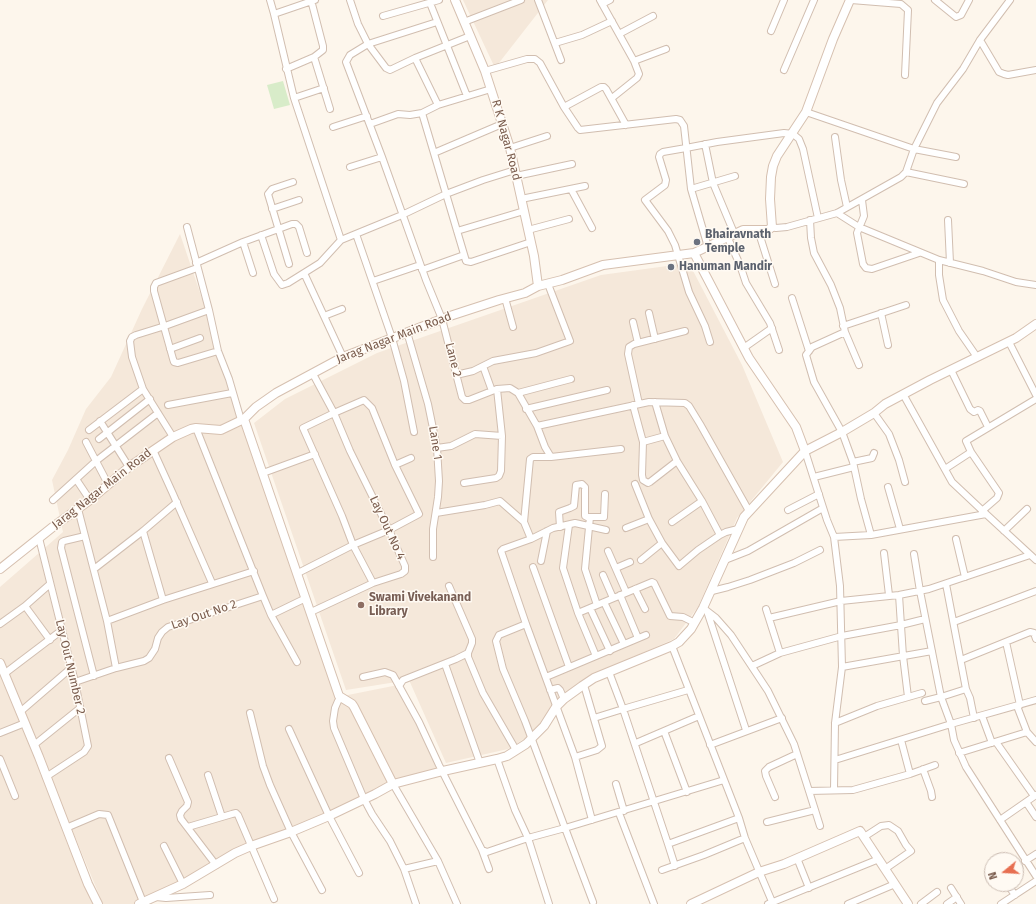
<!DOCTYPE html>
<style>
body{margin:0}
#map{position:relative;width:1036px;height:904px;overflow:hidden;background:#fdf6ec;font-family:"Fira Sans",sans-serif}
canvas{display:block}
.north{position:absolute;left:984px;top:852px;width:40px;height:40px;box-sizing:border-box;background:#fffaf3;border:1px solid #cabbb1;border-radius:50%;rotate:252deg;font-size:11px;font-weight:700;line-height:16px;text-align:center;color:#7a5c4d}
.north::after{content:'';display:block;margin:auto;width:14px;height:18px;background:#e76f51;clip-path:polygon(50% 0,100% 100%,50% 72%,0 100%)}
</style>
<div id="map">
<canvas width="1036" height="904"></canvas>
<div class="north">N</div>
</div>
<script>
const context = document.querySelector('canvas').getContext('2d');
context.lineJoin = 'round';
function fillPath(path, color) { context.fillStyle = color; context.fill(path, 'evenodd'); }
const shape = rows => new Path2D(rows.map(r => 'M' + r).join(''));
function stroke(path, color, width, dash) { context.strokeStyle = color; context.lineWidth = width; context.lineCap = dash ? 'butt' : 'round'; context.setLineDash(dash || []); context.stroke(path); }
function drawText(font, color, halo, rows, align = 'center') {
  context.font = font + ' "Fira Sans",sans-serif'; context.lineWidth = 3; context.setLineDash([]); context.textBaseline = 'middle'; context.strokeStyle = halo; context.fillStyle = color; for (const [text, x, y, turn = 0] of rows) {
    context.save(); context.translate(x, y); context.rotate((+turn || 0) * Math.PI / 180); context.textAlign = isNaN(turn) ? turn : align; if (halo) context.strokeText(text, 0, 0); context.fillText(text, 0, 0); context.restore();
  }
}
fillPath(shape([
 [463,0,548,0,495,68],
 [180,234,338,697,398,685,439,769,374,792,240,853,141,904,103,904,0,657,0,587,63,532,52,480,68,450,86,409,111,377,142,309],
 [689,263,742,365,783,462,737,518,698,607,674,639,615,665,563,694,544,720,527,737,508,749,446,763,409,680,346,690,254,423,285,399,377,353,601,275],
 [0,675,35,759,67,843,94,904,0,904]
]), '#f5e8da');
fillPath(shape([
 [283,81,290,105,274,109,267,85]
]), '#d8ecc9');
const street = shape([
 [270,0,274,14,294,98,341,240,402,215,446,194,483,180,515,170],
 [350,0,358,24,368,44,386,68,390,70,415,58],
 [538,0,561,60],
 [600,0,634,61,639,74,637,78,612,98],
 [851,0,901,4,908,10,905,75],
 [935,0,956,17,961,15,969,0],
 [430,3,467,96],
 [602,4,610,0],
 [274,14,315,0],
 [383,16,439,0],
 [437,22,368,44,350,55,346,62,382,157,426,280,442,319,462,397,465,400,469,400,497,389,510,388,518,393,537,426,649,402,685,403,689,406,700,424,749,511],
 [464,22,521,0],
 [771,31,784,0],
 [619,34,653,16],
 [980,40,999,72,1004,74,1008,75,1036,70],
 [555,43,582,35,612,21],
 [314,57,330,109],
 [634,61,666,49],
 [286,69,314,57,323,50,323,46,311,0],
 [784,70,814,0],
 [485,71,527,59,535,59,540,63,564,107,578,128,580,130,676,119,680,120,684,126,691,189,708,247],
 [491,89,438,105,422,113,466,261,471,262,531,242],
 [294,98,324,88],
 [438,105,415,58,470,36],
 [564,107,601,87,604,87,606,89,626,125],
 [806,112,914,149,956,157],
 [370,124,398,114,410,115,422,113],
 [333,127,367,116],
 [835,137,841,180,847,207],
 [705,144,713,183,734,233],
 [510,148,547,136],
 [434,153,502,124],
 [350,167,382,157],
 [906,172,964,184],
 [516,176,572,164],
 [571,189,592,228],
 [691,189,735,176],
 [521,199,585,186],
 [862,200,864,216,857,233,863,264,866,268,872,269,919,253],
 [272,209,299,200],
 [837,213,859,227,939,260,983,271,1016,282,1036,285],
 [810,220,811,238,814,253,831,285,840,308,845,332,859,365],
 [948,220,950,263],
 [187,227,209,310],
 [772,227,776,228,787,227,837,213,901,177,906,172,914,149,937,103,963,69,980,40,1010,0],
 [528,230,569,219],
 [758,230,775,284],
 [457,231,524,211],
 [356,234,392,338,404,381,414,432],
 [261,235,274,274,282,285,288,283,320,263,341,240],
 [727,236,740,265,746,283,770,323,779,350],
 [243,242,253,273],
 [939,260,939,275,943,300,959,331,977,357],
 [196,263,243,242,292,224,296,224,299,227,307,253],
 [289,264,268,194,272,189,293,182],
 [197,268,156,283,154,287,154,291,173,359,174,362,178,363,218,351],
 [422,270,464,255],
 [304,273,343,357],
 [373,281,420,265],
 [505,298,513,327],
 [792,298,809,351],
 [649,313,655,339],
 [881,313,888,345],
 [324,316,342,309],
 [633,322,638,343],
 [843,326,906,305],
 [407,332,428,404,437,448,439,481,438,497,433,529,433,557],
 [845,332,812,347,806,355,814,382,842,432,853,462,861,499,871,535],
 [710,342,705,326,689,292,675,245,668,231,645,200,665,185,666,180,659,157,660,154,663,152,686,148,717,142,784,133,793,134,799,139,803,149,818,218],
 [1009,342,1036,395],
 [745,347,772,328],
 [170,349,200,338],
 [483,366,492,391],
 [951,370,970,409,974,412,978,410,980,411,988,427],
 [456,375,473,371,493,361,536,353,570,341,548,284],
 [518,393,571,379],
 [903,394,952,482,986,514,1036,560],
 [655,402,665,436,677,461,702,501,720,535],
 [639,404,628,354,629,347,634,344,685,331],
 [168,405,232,393],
 [633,405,643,442,642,475,643,480,648,483,650,482,677,461],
 [526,409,607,390],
 [874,413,889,434,899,460,905,482],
 [100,421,129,467],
 [537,426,545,447,551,457,621,449],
 [196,428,263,596,271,615,297,662],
 [89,430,143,389],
 [173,437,143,389,132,357,130,341,132,337,136,335,165,326,209,310,218,351,229,379,241,420],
 [99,439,150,399],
 [86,442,108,484],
 [643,442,665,436],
 [437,448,451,446,475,434,502,436],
 [153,450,173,494,212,583],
 [805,451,827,520,834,537],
 [853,462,872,458,874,453],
 [395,465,411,458],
 [945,469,971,452],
 [263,473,315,454],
 [814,477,854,467],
 [76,479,90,500],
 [464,483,496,478,499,476,501,471,502,436,497,389],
 [635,484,649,519,662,543,679,566,698,550,720,535,726,532,738,529],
 [888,487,900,529],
 [53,500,96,461,158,413],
 [78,509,107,621,116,668],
 [788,510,819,494],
 [982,511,997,498,999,493,971,452,966,441,1036,399],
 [436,513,485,505,500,501,524,522,531,539],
 [590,517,585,569,597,605],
 [524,522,530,459,533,457,551,457],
 [672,522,702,501],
 [569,525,563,568,578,613,596,656],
 [560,527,559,512,570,508,574,506,576,485,582,484,585,487,585,516,587,517,604,517,605,494],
 [626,528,649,519],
 [143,531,163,600],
 [1004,531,1027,509],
 [85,536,64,541,62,542,61,548,94,676],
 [39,538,75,682,88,746,84,752,46,777],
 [956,539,965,577],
 [608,551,626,592],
 [884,553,889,595],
 [914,554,920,591,941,697,951,724,954,740,966,767,1036,876],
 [641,560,662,543],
 [725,560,748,551,823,508],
 [541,561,547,531],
 [533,567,569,667],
 [616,568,630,562],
 [94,569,143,531,177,502],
 [298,573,353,545,389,530,419,514,395,465,372,408,364,400,334,413,313,374],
 [603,575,613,598],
 [449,586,472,639,472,643,468,653,468,657,483,693,516,750],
 [635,589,645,609],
 [712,591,728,587,750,580,794,563,820,550],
 [620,595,638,638],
 [899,595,903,656,908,697],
 [604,602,624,644],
 [25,606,50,640],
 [590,608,610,651],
 [703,608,716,618,731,635,768,691,794,744,809,791,815,810,767,822],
 [707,611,746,730],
 [311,612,373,583,401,574,405,571,405,566,389,530,350,451,334,413,303,428,342,516,353,545,373,583],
 [578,613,652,582,654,583,670,616,683,617,695,623],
 [271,615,306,598],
 [769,618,841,601,899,595,929,589,1030,555],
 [107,621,163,600,254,571],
 [954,622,1036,591],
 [0,624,25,606,50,584],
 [526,624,499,635,496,641,503,669,525,721,565,828,724,780],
 [1006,642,1020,705],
 [672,646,739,818,745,838,773,904],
 [780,653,842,636,901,625,925,619],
 [961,660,1030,632,1034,633,1036,639],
 [445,664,480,763],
 [752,666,780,653,766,609],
 [842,667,932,651],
 [609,672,623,709,688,690],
 [4,674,62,630],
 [363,677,385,672,393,675,419,722,439,765,482,850,487,852,528,838,565,828,593,902],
 [546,677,646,635],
 [75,682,116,668,144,661,149,658,155,649,158,638,162,632,168,627,263,596],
 [399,686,403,680,456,659,468,653],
 [966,689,970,698,974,718],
 [550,690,558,688,560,690,564,699],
 [341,698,338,701,335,708,333,721,334,728,364,799,372,814,390,841,404,869,416,904],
 [925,701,941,697,966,689,946,584],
 [1017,706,1027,732,1036,742],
 [20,712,71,668],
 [250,713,263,766,270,785,291,832,322,890],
 [982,716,992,743],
 [594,718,623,709,668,844,739,818],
 [835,723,877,706,922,693],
 [289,729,329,816,359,873],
 [664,731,687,792],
 [0,733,25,723],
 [901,740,910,774],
 [996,742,1034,796],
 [636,743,699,716],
 [34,745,80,708],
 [710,745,782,718],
 [959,753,1027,732],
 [575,757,597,750,602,746,584,685],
 [169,758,188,802,187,806,182,811,180,815,181,819,216,865],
 [0,759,15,796],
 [497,759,515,810,528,838,549,904],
 [835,760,951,724,1036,700],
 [923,769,931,791,932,797],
 [208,775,222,817],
 [393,784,438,861,457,904],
 [616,784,624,811],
 [834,790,835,723,842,667,840,586,834,537,871,535,986,514],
 [809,791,853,790,910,774,935,765],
 [775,797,766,776,765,771,769,767,797,754],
 [1026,802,1036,817],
 [815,810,820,826],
 [619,813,654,904],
 [592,820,575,757,526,624,501,551,503,549,531,539,553,528,575,523,606,530],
 [1000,820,1036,795],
 [188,827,232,814,236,813,238,815,274,899],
 [66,828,99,814,108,815,143,902],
 [864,837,881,826,889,825,898,831,906,845,911,851,885,869],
 [668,844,675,866],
 [164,846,183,884],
 [482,850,489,869],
 [797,858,809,888],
 [1025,861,1036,854],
 [404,869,438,861],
 [662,870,704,855,745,838],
 [1007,884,1015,895],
 [951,888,961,904],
 [156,897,166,898,210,895],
 [768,904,879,859],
 [848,904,895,884],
 [921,904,937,892],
 [947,904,957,897],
 [1001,904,1036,881]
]);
const secondary = shape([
 [455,0,485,71,510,148,534,256,538,286],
 [694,253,749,358,796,427,805,451],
 [244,419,339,696,352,704,354,707,393,784],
 [0,569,54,526,90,500,129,467,173,437,191,429,196,428,221,430,244,419,256,407,276,393,343,357,450,316,499,300,525,293,538,286,562,280,603,265,694,253,743,230,768,230,772,227,770,199,771,177,773,166,777,156,806,112,833,39,850,0],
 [0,663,39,757,88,884,98,904],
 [139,904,183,884,235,853,251,846,291,832,329,816,375,794,393,784,443,771,497,759,507,756,526,744,544,726,556,707,564,699,582,686,594,678,672,646,679,642,691,629,703,608,744,517,805,451,842,432,874,413,885,404,930,380,1016,338,1036,324],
 [691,904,759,872,784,864,860,831,908,904]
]);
stroke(street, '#d1beb0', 8);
stroke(secondary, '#d6c0b0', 10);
stroke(street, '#fff', 6);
stroke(secondary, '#fff', 8);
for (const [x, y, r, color] of [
 [697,242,4,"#6b7280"],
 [671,267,4,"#6b7280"],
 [361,605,4,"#8d6e63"]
]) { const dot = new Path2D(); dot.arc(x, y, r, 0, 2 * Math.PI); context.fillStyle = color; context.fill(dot); stroke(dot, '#fffaf3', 1.5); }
drawText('12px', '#7a5c4d', '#fffaf3', [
 ["R K Nagar Road",506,140,75],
 ["Jarag Nagar Main Road",394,338,-21],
 ["Lane 2",453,360,76],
 ["Lane 1",435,443,81],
 ["Jarag Nagar Main Road",102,489,-38],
 ["Lay Out No 4",387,528,65],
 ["Lay Out No 2",204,615,-19],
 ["Lay Out Number 2",70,667,77]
]);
drawText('bold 12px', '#5b616d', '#fffaf3', [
 ["Bhairavnath",705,235],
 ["Temple",705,249],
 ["Hanuman Mandir",679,267]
], 'left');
drawText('bold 12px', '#785e54', '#fffaf3', [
 ["Swami Vivekanand",369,598],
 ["Library",369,612]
], 'left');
</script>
